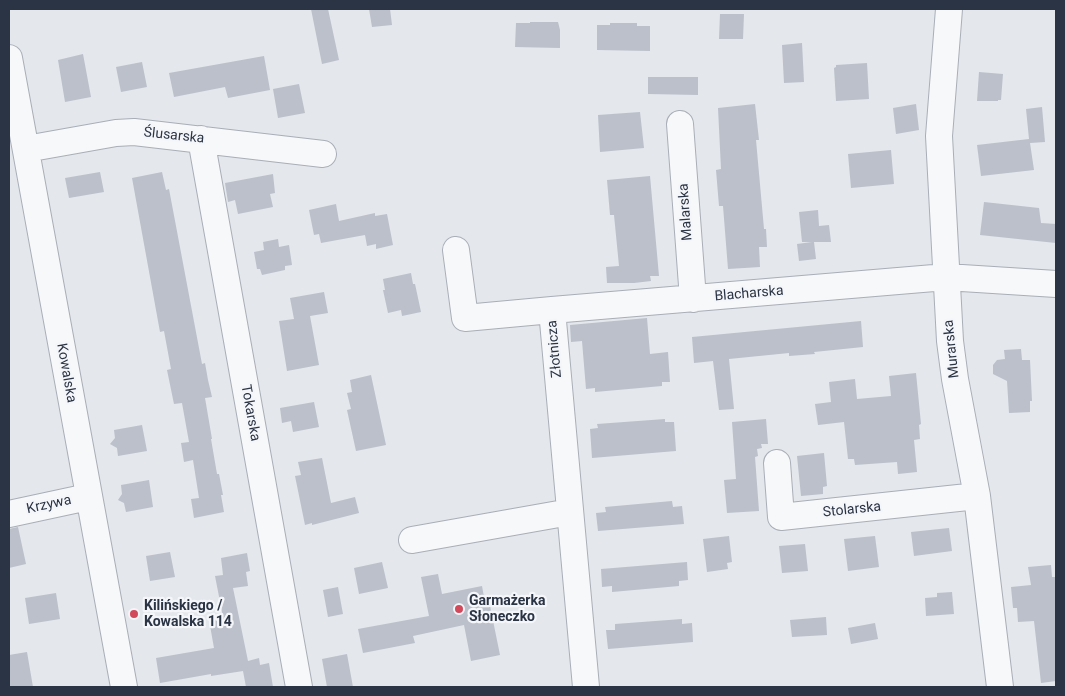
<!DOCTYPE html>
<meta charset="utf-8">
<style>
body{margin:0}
#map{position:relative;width:1065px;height:696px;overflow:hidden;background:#e4e7ec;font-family:Roboto,sans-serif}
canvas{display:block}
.frame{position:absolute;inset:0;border:10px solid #2b3445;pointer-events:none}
</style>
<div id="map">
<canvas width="1065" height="696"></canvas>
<div class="frame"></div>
</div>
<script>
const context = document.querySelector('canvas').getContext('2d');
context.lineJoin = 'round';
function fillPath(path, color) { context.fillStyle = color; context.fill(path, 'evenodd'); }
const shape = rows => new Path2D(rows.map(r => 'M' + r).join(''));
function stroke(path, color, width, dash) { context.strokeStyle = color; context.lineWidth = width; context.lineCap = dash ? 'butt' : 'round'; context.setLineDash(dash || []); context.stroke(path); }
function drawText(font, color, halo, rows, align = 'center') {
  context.font = font + ' Roboto,sans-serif'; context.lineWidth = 4.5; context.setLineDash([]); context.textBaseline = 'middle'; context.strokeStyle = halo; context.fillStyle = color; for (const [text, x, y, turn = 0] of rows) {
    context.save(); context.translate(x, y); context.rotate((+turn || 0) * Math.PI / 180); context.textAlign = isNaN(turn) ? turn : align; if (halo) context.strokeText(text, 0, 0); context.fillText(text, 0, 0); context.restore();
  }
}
fillPath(shape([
 [311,9,328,9,339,60,322,64],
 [369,9,390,9,392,25,372,27],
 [720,14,744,14,743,39,719,39],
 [530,22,558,22,560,30,560,48,515,47,516,23,530,23],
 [610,23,637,23,637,26,650,26,650,51,597,50,597,25,610,25],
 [802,43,804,82,784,83,782,45],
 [83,54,91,97,65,102,58,60],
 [264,56,270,90,228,98,225,87,174,97,169,73],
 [142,62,147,87,121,92,116,67],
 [867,63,869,99,836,101,834,68,836,67,836,65],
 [979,72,1003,74,1001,100,998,100,998,101,977,101],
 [648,77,698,77,698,95,648,94],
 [299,84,305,113,278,118,273,89],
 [755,104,759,140,756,140,764,229,766,229,767,247,759,247,760,267,728,269,723,206,719,206,716,170,721,169,718,108],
 [916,104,919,130,896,134,893,108],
 [1042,107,1045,142,1030,143,1034,170,981,176,977,145,1029,139,1026,109],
 [640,112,644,148,600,152,598,115],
 [891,150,894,184,851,188,848,154],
 [100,172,104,192,69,198,65,178],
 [162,172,166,190,169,189,202,364,205,363,208,380,212,397,205,398,212,439,211,439,217,474,219,474,223,495,221,495,224,512,194,518,191,499,199,498,193,460,184,462,181,443,189,442,182,403,174,404,167,370,171,369,164,331,160,332,132,178],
 [273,174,275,193,270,194,273,207,238,214,235,200,228,202,225,183],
 [650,176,659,276,650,276,651,281,634,283,607,283,606,267,619,266,614,215,610,215,607,180],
 [984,202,1039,208,1041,223,1056,224,1056,243,980,235],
 [336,204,339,221,375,213,375,216,387,214,393,245,376,249,376,244,367,246,365,235,321,243,319,234,314,235,309,210],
 [818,210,819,226,829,225,831,242,814,242,816,259,799,261,797,244,812,242,802,242,799,212],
 [278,239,279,247,289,245,292,265,285,266,285,270,262,275,260,269,257,269,254,252,264,250,263,242],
 [411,273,413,284,415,284,421,312,402,316,401,310,388,313,383,290,385,290,383,279],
 [324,292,328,313,310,316,319,365,287,371,279,321,294,319,290,298],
 [647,318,650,354,668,352,670,382,662,382,662,386,595,392,595,388,586,389,582,341,571,342,570,325],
 [861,321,863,347,814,352,815,354,789,356,789,353,729,359,734,409,719,410,713,361,694,363,692,337],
 [1021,349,1022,360,1030,360,1032,401,1030,401,1030,412,1009,413,1007,381,993,374,993,365,997,360,1005,359,1004,350],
 [916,373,921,424,919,425,920,439,914,440,917,472,898,474,897,462,855,465,854,459,848,459,844,422,818,425,815,404,831,402,829,382,855,379,857,399,891,396,889,376],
 [371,375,386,445,356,451,347,410,351,409,347,393,352,392,350,380],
 [314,402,319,427,293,432,291,421,282,423,280,408],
 [665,419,665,422,674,422,676,451,592,458,590,429,598,428,597,424],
 [766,419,768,444,761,444,762,448,757,449,758,456,755,457,759,511,727,513,724,480,736,479,732,422],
 [142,425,147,451,118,456,117,448,110,444,115,438,114,430],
 [824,453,827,486,823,487,823,494,801,496,797,456],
 [322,458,331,503,355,497,359,513,312,525,312,523,305,525,295,476,301,475,298,462],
 [149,480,153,507,126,512,124,503,118,500,122,494,121,485],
 [672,501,673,507,682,506,684,524,598,531,596,513,606,512,605,507],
 [18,527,26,564,9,568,9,529],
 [949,528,952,551,914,556,911,532],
 [729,536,732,562,727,563,728,569,707,572,703,539],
 [875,536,879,567,848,571,844,539],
 [805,544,808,571,782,573,779,546],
 [170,552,175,577,150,581,146,556],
 [247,553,250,571,246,572,248,586,233,588,248,661,259,658,260,665,269,663,273,687,246,687,243,671,211,676,211,674,160,683,156,658,214,648,209,620,223,617,215,576,223,575,221,558],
 [382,562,388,588,359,594,354,568],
 [687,562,688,580,679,581,679,586,612,592,612,586,602,587,601,569],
 [1051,565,1052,577,1056,577,1056,681,1041,683,1034,621,1018,622,1017,608,1013,608,1011,587,1031,585,1028,567],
 [438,574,442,594,482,586,484,597,488,596,500,655,471,661,464,625,413,636,415,643,363,653,358,629,429,616,421,577],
 [338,587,343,614,328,617,323,590],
 [952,592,954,614,926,616,925,598,937,597,937,593],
 [56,593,60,619,29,624,25,598],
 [826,617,827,635,792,637,790,620],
 [682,619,682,624,692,623,693,642,608,649,606,630,615,630,615,624],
 [875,623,878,639,851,644,848,628],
 [27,652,33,687,9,687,9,655],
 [347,654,353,687,327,687,322,659]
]), '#bbc0ca');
const minor = shape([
 [949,9,939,136,950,341,955,379,977,496,1000,687],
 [9,58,124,687],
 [680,124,693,299],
 [201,139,299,687],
 [26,149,116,133,134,132,323,154],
 [456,250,465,318,552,310,586,687],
 [552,310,946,277,1056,284],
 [777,463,781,517,977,496],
 [9,514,88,497],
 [412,540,570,512]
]);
stroke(minor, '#a9aeb7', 28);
stroke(minor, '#f7f8fa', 26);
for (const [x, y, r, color] of [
 [459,609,5,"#d1495b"],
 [134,614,5,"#d1495b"]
]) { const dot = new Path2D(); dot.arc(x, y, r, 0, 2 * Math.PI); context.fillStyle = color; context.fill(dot); stroke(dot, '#f4f6f9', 2); }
drawText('14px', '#2b3445', '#f4f6f9', [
 ["Ślusarska",174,136,6],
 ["Malarska",686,212,-94],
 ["Blacharska",749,294,-5],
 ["Złotnicza",555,349,-95],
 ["Murarska",952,349,-96],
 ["Kowalska",66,373,80],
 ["Tokarska",250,413,80],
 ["Krzywa",49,505,-12],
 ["Stolarska",852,510,-6]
]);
drawText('bold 14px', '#2b3445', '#f4f6f9', [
 ["Garmażerka",469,601],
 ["Słoneczko",469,617],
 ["Kilińskiego /",144,606],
 ["Kowalska 114",144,622]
], 'left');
</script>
